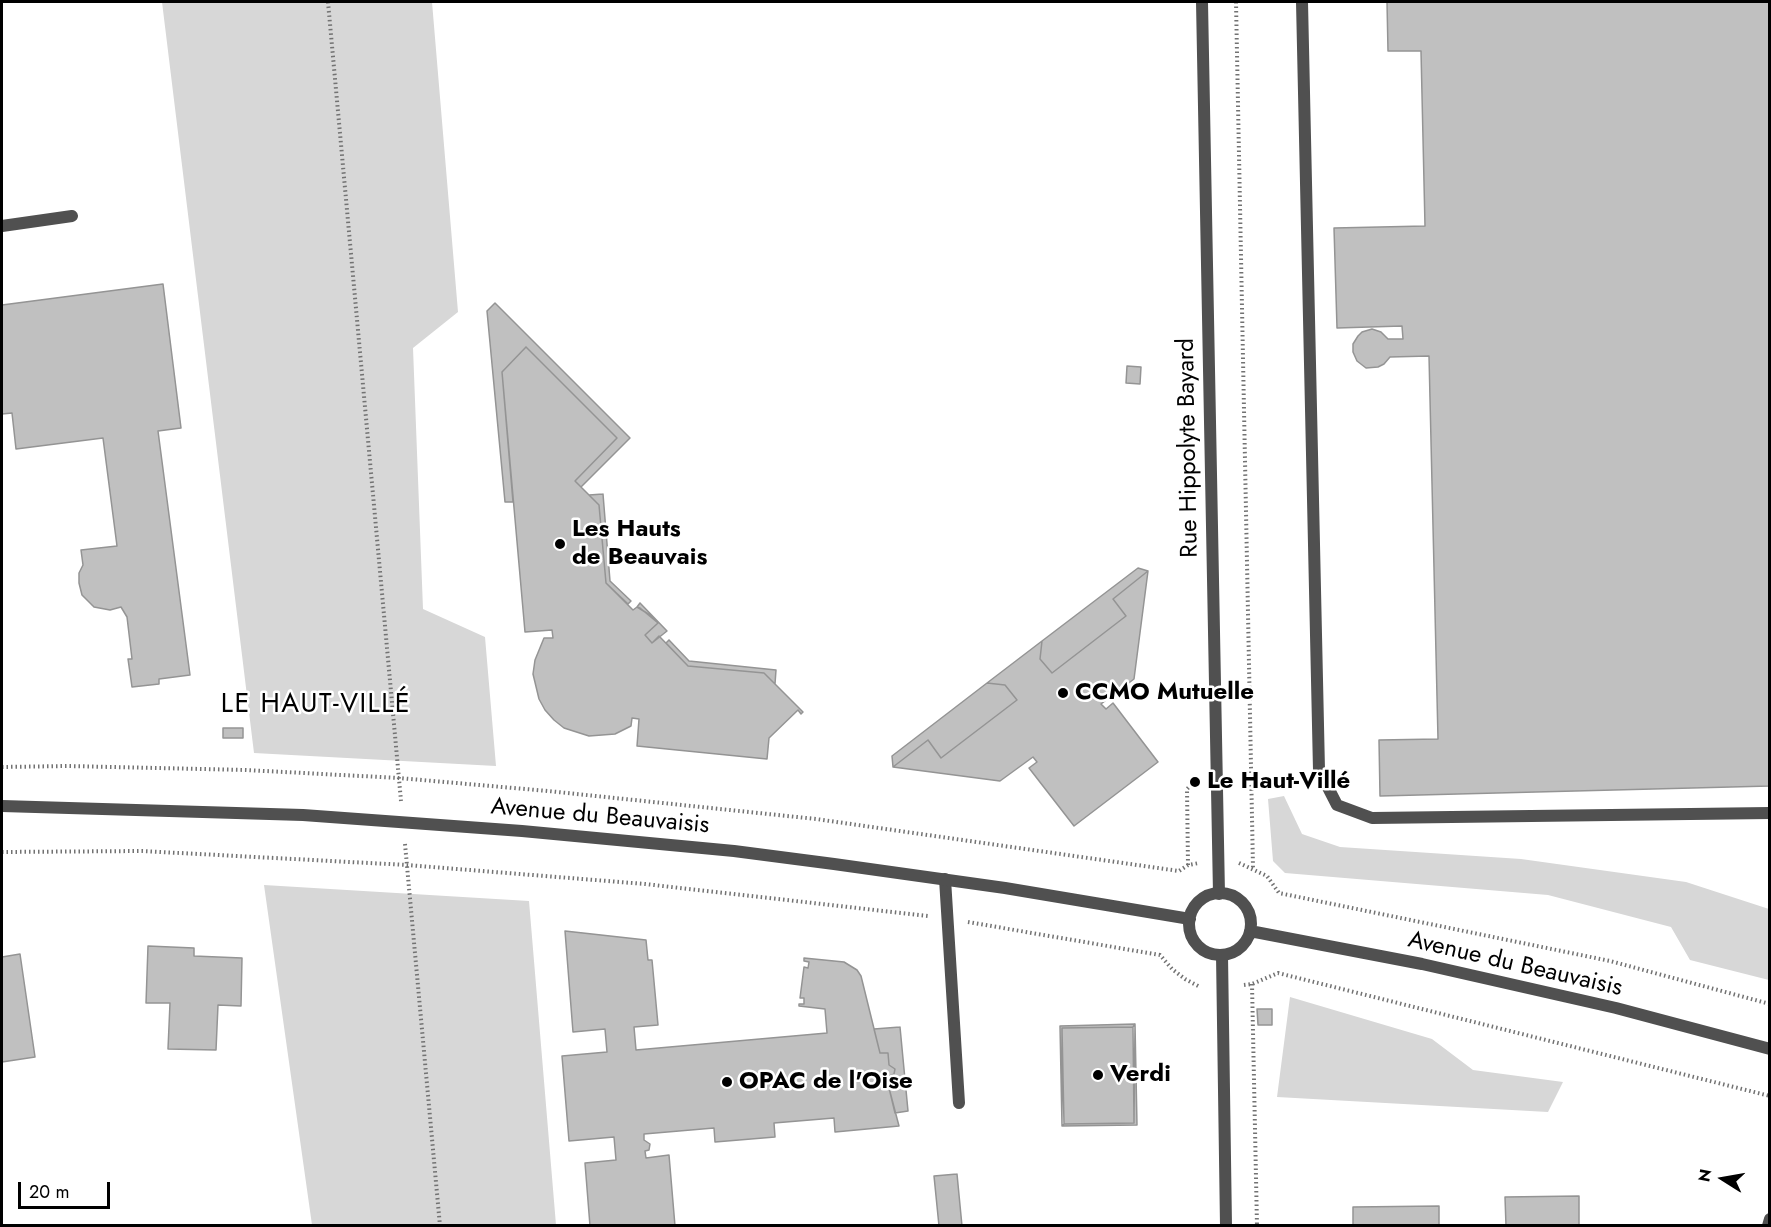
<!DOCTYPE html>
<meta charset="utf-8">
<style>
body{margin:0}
#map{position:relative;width:1771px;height:1227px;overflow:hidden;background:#fff;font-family:Jost,sans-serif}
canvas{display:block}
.frame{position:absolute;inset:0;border:3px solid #000;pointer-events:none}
.north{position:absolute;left:1693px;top:1149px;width:60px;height:60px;-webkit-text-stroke:4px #fff;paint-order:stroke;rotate:281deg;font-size:16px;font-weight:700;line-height:24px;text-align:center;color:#000}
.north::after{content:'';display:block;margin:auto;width:21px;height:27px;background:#000;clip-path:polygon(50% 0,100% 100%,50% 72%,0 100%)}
.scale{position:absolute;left:18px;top:1182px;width:92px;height:27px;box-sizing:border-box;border:3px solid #000;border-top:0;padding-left:8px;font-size:18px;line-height:21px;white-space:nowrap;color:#000;-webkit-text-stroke:4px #fff;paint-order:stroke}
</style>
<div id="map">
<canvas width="1771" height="1227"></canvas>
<div class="frame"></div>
<div class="north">N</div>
<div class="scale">20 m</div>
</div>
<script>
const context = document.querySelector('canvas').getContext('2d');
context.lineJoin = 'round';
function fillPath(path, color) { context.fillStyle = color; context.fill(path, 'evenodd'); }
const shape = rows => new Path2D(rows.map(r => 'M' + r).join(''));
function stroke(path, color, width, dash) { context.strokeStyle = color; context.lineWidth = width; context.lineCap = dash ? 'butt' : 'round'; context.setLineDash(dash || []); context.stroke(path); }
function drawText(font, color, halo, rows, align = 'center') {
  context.font = font + ' Jost,sans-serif'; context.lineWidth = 5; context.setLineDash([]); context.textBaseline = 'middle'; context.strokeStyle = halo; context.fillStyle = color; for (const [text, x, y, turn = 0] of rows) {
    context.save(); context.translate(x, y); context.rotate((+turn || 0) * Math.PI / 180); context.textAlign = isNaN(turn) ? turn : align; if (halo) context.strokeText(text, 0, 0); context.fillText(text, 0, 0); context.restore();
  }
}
fillPath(shape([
 [162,2,432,2,458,312,413,348,423,609,485,637,496,766,254,753],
 [1284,796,1302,834,1340,847,1521,859,1686,882,1769,909,1769,980,1690,960,1671,927,1548,895,1285,873,1273,861,1268,799],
 [264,885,529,901,556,1225,312,1225],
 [1290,997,1432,1039,1473,1070,1563,1082,1548,1112,1277,1097]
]), '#d7d7d7');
const building = shape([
 [1387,2,1770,2,1770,786,1380,796,1379,740,1438,739,1429,356,1390,357,1384,364,1378,367,1366,368,1357,361,1353,352,1353,344,1358,336,1362,332,1372,329,1381,332,1388,339,1403,339,1402,326,1337,328,1334,228,1425,226,1421,51,1388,51,1387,2],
 [163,284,181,428,158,431,190,675,159,679,159,684,132,687,128,659,132,659,127,617,121,607,110,610,94,607,82,595,79,583,79,573,83,565,81,550,117,546,103,438,16,449,12,413,2,414,2,305,163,284],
 [495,303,630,438,581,487,575,481,617,438,526,347,502,372,513,502,505,502,487,311,495,303],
 [526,347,617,438,575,481,599,505,606,583,633,610,637,607,640,608,658,623,645,635,652,643,659,636,688,666,764,673,803,712,801,714,798,710,769,738,767,759,637,746,639,719,632,718,631,726,615,734,589,736,564,728,554,720,545,710,539,699,533,674,535,660,544,638,553,638,552,630,525,632,502,372,526,347],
 [1127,366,1141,367,1140,384,1126,383,1127,366],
 [603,494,610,581,631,601,628,604,606,583,599,505,589,495,603,494],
 [1138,568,1148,571,1113,599,1126,616,1052,673,1040,659,1042,641,1138,568],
 [1148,571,1134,679,1101,704,1106,709,1113,703,1158,762,1074,826,1029,768,1037,762,1033,757,1000,781,893,767,928,740,941,758,1017,700,1005,685,987,683,1042,641,1040,659,1052,673,1126,616,1113,599,1148,571],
 [640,603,667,631,652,643,645,635,658,623,650,615,637,607,640,603],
 [669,640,689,661,776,670,775,684,764,673,688,666,666,643,669,640],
 [987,683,1005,685,1017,700,941,758,928,740,893,767,892,756,987,683],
 [223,728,243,728,243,738,223,738,223,728],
 [565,931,646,940,648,960,652,960,658,1025,634,1027,636,1050,827,1033,825,1009,799,1006,799,1004,804,1004,804,998,800,998,804,967,808,968,809,962,804,961,804,958,844,962,857,970,861,976,880,1053,888,1053,889,1065,895,1069,894,1074,890,1076,891,1088,889,1088,899,1126,835,1132,834,1118,774,1123,775,1137,715,1142,714,1128,644,1134,644,1140,650,1144,649,1150,645,1151,646,1158,669,1155,675,1226,590,1226,585,1163,616,1160,614,1137,569,1141,562,1056,607,1052,605,1029,573,1032,565,931],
 [148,946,194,948,194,956,242,958,241,1006,218,1005,216,1050,168,1049,170,1003,146,1003,148,946],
 [20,954,35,1057,2,1062,2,957,20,954],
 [1257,1009,1272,1009,1272,1025,1258,1025,1257,1009],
 [1135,1024,1133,1027,1062,1028,1062,1126,1060,1026,1135,1024],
 [1135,1024,1137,1125,1062,1126,1064,1124,1134,1123,1135,1024],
 [900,1027,908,1111,895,1113,889,1088,891,1088,890,1076,894,1074,895,1069,889,1065,888,1053,880,1053,874,1029,900,1027],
 [1133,1027,1134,1123,1064,1124,1062,1028,1133,1027],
 [957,1174,962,1226,939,1226,934,1176,957,1174],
 [1579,1196,1579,1226,1506,1226,1505,1197,1579,1196],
 [1439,1206,1439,1226,1353,1226,1353,1207,1439,1206]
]);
fillPath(building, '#c0c0c0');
stroke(building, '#949494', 1.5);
stroke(shape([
 [328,2,401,801],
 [1236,2,1253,868],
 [2,767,68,766,246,770,399,778,548,791,816,819,1179,871,1188,865,1199,863],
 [405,844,440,1226],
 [2,852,142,851,407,865,645,884,928,916],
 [1239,863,1267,876,1279,893,1610,961,1770,1004],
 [1188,865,1187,789,1194,782],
 [968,922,1160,955,1172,969,1185,979,1200,987],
 [1252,984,1257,1226],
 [1244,985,1252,984,1278,973,1770,1096]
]), '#727272', 4, [1.5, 3]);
stroke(shape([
 [1302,2,1319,770,1337,805,1372,818,1770,813],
 [2,226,72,216],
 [945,879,959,1103],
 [1768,1226,1770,1219]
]), '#505050', 12);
stroke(shape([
 [1202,2,1219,894],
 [1222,955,1226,1226]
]), '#505050', 12);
stroke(shape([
 [2,806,303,815,522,831,734,851,834,864,1005,888,1190,919],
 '1189 924a31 31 0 1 1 62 0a31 31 0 1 1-62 0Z',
 [1250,931,1422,964,1616,1008,1770,1049]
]), '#505050', 12);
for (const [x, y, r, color] of [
 [560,544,6,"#000"],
 [1063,693,6,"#000"],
 [1195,782,6,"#000"],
 [1098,1075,6,"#000"],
 [727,1082,6,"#000"]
]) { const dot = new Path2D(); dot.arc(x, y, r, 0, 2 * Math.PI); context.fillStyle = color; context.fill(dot); stroke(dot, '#fff', 2); }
drawText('24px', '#000', '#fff', [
 ["Rue Hippolyte Bayard",1189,448,-91],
 ["Avenue du Beauvaisis",600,817,5],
 ["Avenue du Beauvaisis",1515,965,13]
]);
drawText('bold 24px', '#000', '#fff', [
 ["Les Hauts",572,530],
 ["de Beauvais",572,558],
 ["CCMO Mutuelle",1075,693],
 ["Le Haut-Villé",1207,782],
 ["Verdi",1110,1075],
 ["OPAC de l'Oise",739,1082]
], 'left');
context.letterSpacing = '1.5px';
drawText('27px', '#000', '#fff', [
 ["LE HAUT-VILLÉ",316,705]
]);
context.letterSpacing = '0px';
</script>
